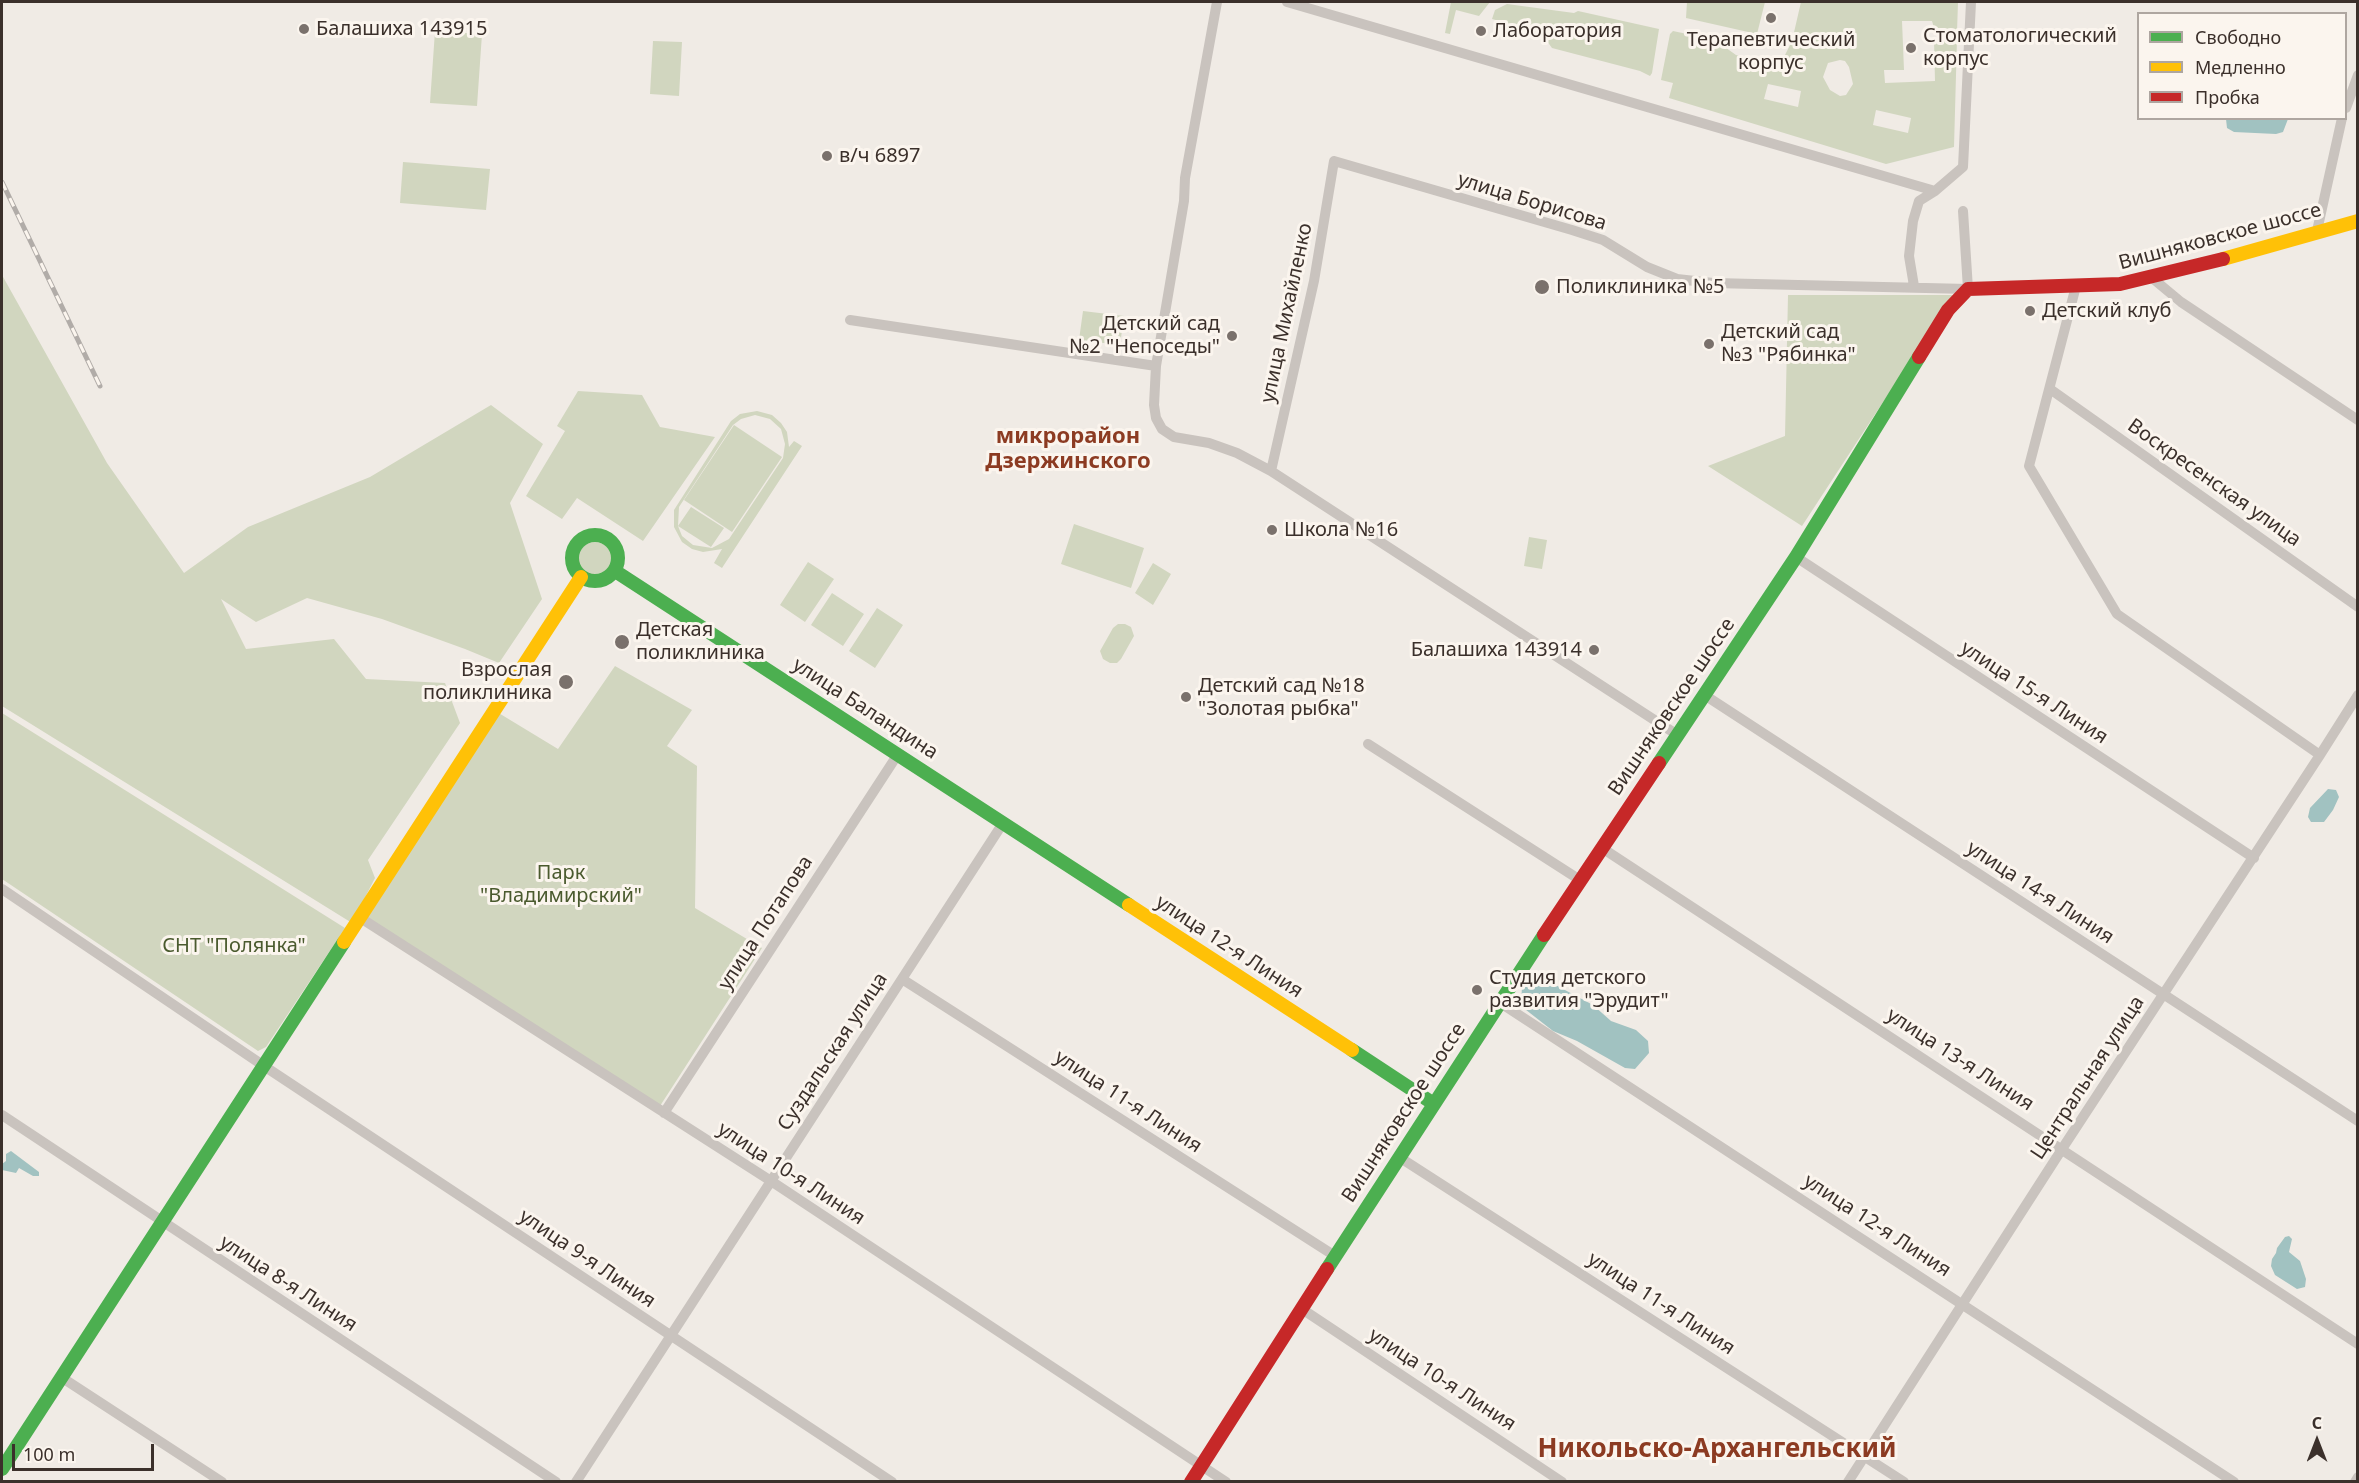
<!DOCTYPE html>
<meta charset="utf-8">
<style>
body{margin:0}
#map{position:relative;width:2359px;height:1483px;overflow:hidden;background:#f0ebe5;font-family:"Noto Sans",sans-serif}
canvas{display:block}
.frame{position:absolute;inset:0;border:3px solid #3b302b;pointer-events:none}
.legend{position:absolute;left:2137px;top:12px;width:210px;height:108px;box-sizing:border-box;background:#fbf5ee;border:2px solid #aea6a0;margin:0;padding:8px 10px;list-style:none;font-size:18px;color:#3b302b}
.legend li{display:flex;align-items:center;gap:12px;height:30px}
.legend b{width:30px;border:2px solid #aea6a0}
.north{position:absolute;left:2287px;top:1411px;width:60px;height:60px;-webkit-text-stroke:4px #fbf5ee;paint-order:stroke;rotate:0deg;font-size:16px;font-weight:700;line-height:24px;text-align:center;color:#3b302b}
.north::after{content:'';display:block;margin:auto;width:21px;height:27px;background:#3b302b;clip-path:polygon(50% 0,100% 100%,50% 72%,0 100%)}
.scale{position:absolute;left:12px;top:1444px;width:142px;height:27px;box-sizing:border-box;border:3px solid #3b302b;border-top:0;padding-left:8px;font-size:18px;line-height:21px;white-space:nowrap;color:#3b302b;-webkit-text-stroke:4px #fbf5ee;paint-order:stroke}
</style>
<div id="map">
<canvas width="2359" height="1483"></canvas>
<div class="frame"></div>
<ul class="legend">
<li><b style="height:8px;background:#4caf50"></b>Свободно</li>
<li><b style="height:8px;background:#ffc107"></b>Медленно</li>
<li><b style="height:8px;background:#c62828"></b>Пробка</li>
</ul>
<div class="north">С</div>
<div class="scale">100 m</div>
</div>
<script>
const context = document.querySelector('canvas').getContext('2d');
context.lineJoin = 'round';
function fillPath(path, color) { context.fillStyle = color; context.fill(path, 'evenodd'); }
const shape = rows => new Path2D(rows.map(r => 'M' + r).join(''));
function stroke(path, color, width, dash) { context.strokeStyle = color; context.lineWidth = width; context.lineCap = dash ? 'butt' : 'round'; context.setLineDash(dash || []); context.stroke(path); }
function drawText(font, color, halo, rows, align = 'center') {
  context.font = font + ' "Noto Sans",sans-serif'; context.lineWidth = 6; context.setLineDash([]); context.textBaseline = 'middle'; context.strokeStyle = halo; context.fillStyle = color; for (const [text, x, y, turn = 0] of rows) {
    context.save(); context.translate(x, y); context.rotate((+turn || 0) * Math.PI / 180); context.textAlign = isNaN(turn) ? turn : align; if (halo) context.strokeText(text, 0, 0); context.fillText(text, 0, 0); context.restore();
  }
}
fillPath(shape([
 [1451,2,1490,2,1479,16,1456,10,1450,34,1445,33],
 [1687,2,1765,2,1757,34,1686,18],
 [1801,2,1882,3,1883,2,1958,2,1957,32,1935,31,1932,21,1902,21,1904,70,1884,70,1885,83,1935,81,1934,40,1957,39,1954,147,1886,164,1669,98,1673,83,1661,80,1670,34,1673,31,1715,40,1736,55,1775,62,1784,57,1792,41],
 [1840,60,1845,61,1849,67,1853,84,1846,95,1840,96,1830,90,1823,77,1828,63],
 [1768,84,1801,91,1798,107,1764,99],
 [1876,110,1911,118,1908,133,1873,125],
 [1507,4,1574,13,1578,11,1659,29,1652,73,1650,76,1640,71,1552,48,1544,37,1513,29,1514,25,1492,19,1495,10],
 [435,31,482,34,477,106,430,103],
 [653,41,682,42,679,96,650,94],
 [403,162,490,169,486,210,400,203],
 [2,275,107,463,184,573,248,527,370,477,491,405,543,444,510,503,542,599,499,663,465,649,382,619,307,598,256,622,221,599,246,649,334,639,366,679,445,683,460,723,368,860,375,878,352,923,2,706],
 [1788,295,1953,295,1802,526,1708,466,1785,436],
 [1083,311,1124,316,1120,345,1079,340],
 [578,391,642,395,660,427,715,437,643,541,577,498,562,519,526,496,565,431,557,426],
 [757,411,772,415,781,423,787,432,789,447,794,441,802,446,722,568,714,563,722,549,703,552,692,549,682,542,674,527,674,510,731,421,740,414],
 [755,415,770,419,781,429,785,444,783,458,729,539,712,548,693,545,682,536,678,526,711,547,724,528,691,507,678,526,679,507,733,425,741,419],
 [734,425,782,457,732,532,684,500],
 [1074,524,1144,548,1131,588,1061,564],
 [1529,537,1547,540,1542,569,1524,566],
 '578 559a17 17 0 1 1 34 0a17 17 0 1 1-34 0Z',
 [808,562,834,579,805,622,780,605],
 [1153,563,1171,574,1153,605,1135,593],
 [832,593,864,614,843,646,811,625],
 [877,608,903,625,875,668,849,651],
 [1118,624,1125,624,1131,627,1134,636,1121,659,1117,663,1110,663,1103,659,1100,651,1113,628],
 [615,666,692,710,667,746,697,766,695,908,762,948,660,1106,362,917,497,712,558,749],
 [2,713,345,928,266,1047,258,1051,2,879]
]), '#d1d6bf');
fillPath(shape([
 [2226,119,2226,118,2288,119,2283,132,2276,134,2234,132,2227,128],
 [2328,789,2336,790,2339,797,2333,810,2324,822,2311,822,2308,817,2310,808],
 [1532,981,1550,982,1593,1005,1611,1021,1636,1030,1648,1041,1649,1053,1635,1069,1625,1068,1577,1041,1553,1031,1521,1006,1522,986],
 [11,1151,39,1172,39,1176,33,1176,19,1168,16,1173,2,1170,2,1164,6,1161,6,1154],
 [2289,1236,2292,1239,2289,1252,2300,1261,2306,1279,2305,1287,2297,1289,2275,1275,2271,1266,2272,1259,2276,1253,2277,1248,2285,1237]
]), '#a1c2c1');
stroke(shape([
 [1217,2,1185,178,1184,201,1156,366,1154,405,1156,418,1162,429,1174,437,1209,443,1237,453,1271,471,1676,734],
 [1287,2,1935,191],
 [2346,108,2358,75],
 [2317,231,2342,118],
 [2151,277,2181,302,2358,420],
 [1914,286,1909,256,1913,221,1919,201,1935,191,1963,167,1971,2],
 [2076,286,2029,466,2117,614,2320,755],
 [850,320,1156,366],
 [2050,389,2358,607],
 [1271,471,1314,281,1334,161,1572,230,1603,240,1647,267,1677,279,1713,283,1968,289,1963,211],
 [1796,557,2254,858],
 [1703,694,2358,1121],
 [1368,744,1580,880],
 [1602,848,2358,1344],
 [2,889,264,1066,892,1482],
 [359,917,771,1181,1226,1482],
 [902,979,1335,1256],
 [1499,1002,2234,1482],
 [664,1113,898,754],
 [2,1115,556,1482],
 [1399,1157,1904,1482],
 [1302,1309,1562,1482],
 [61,1377,222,1482],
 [576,1482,1003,823],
 [1848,1482,2062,1149,2320,755,2358,695],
 [2355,1482,2358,1477]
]), '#c9c3be', 10);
stroke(shape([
 '572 558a23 23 0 1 1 46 0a23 23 0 1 1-46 0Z',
 [615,571,1129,905],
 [1659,763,1796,557,1919,357],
 [1352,1050,1434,1104],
 [1327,1269,1544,935],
 [2,1469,344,942]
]), '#4caf50', 14);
stroke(shape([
 [2223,259,2358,221],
 [1129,905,1352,1050],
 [344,942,581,577]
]), '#ffc107', 14);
stroke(shape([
 [1919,357,1948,310,1968,289,2120,284,2223,259],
 [1544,935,1659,763],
 [1191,1482,1327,1269]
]), '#c62828', 14);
const rail = shape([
 [2,182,100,386]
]);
stroke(rail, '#b1aca8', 5);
stroke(rail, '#fbf5ee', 3, [9]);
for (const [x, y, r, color] of [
 [1771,18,6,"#7a716c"],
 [304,29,6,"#7a716c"],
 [1481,31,6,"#7a716c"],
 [1911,48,6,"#7a716c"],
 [827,156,6,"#7a716c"],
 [1542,287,8,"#7a716c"],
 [2030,311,6,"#7a716c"],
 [1232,336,6,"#7a716c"],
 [1709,344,6,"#7a716c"],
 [1272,530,6,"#7a716c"],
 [622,642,8,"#7a716c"],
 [1594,650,6,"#7a716c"],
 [566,682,8,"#7a716c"],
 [1186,697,6,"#7a716c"],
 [1477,990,6,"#7a716c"]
]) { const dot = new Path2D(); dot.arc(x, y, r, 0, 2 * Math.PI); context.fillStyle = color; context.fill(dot); stroke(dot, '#fbf5ee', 2); }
drawText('20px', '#3b302b', '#fbf5ee', [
 ["Балашиха 143915",316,29],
 ["Лаборатория",1493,31],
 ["Стоматологический",1923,36],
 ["корпус",1923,59],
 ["Терапевтический",1771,40,"center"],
 ["корпус",1771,63,"center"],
 ["в/ч 6897",839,156],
 ["Поликлиника №5",1556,287],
 ["Детский клуб",2042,311],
 ["Детский сад",1220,324,"right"],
 ["№2 \"Непоседы\"",1220,347,"right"],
 ["Детский сад",1721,332],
 ["№3 \"Рябинка\"",1721,355],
 ["Школа №16",1284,530],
 ["Детская",636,630],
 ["поликлиника",636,653],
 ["Балашиха 143914",1582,650,"right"],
 ["Взрослая",552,670,"right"],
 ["поликлиника",552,693,"right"],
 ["Детский сад №18",1198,686],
 ["\"Золотая рыбка\"",1198,709],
 ["Студия детского",1489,978],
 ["развития \"Эрудит\"",1489,1001]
], 'left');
drawText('20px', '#3b302b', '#fbf5ee', [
 ["улица Борисова",1532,202,17],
 ["Вишняковское шоссе",2220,237,-15],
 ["улица Михайленко",1287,313,-78],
 ["Воскресенская улица",2214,483,35],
 ["улица 15-я Линия",2034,693,33],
 ["Вишняковское шоссе",1672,707,-56],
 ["улица Баландина",865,709,33],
 ["улица 14-я Линия",2040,893,33],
 ["улица Потапова",766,923,-57],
 ["улица 12-я Линия",1229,947,33],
 ["Суздальская улица",833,1052,-57],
 ["улица 13-я Линия",1960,1060,33],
 ["Центральная улица",2088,1078,-57],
 ["улица 11-я Линия",1128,1102,33],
 ["Вишняковское шоссе",1404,1113,-57],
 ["улица 10-я Линия",791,1174,33],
 ["улица 12-я Линия",1877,1226,33],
 ["улица 9-я Линия",587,1259,34],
 ["улица 8-я Линия",288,1284,33],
 ["улица 11-я Линия",1661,1304,33],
 ["улица 10-я Линия",1442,1380,33]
]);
drawText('20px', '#4a5a2e', '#fbf5ee', [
 ["Парк",561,873],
 ["\"Владимирский\"",561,896],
 ["СНТ \"Полянка\"",234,946]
]);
drawText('bold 22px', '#8c3b22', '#fbf5ee', [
 ["микрорайон",1068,437],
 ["Дзержинского",1068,462]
]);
drawText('bold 26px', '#8c3b22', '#fbf5ee', [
 ["Никольско-Архангельский",1717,1450]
]);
</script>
